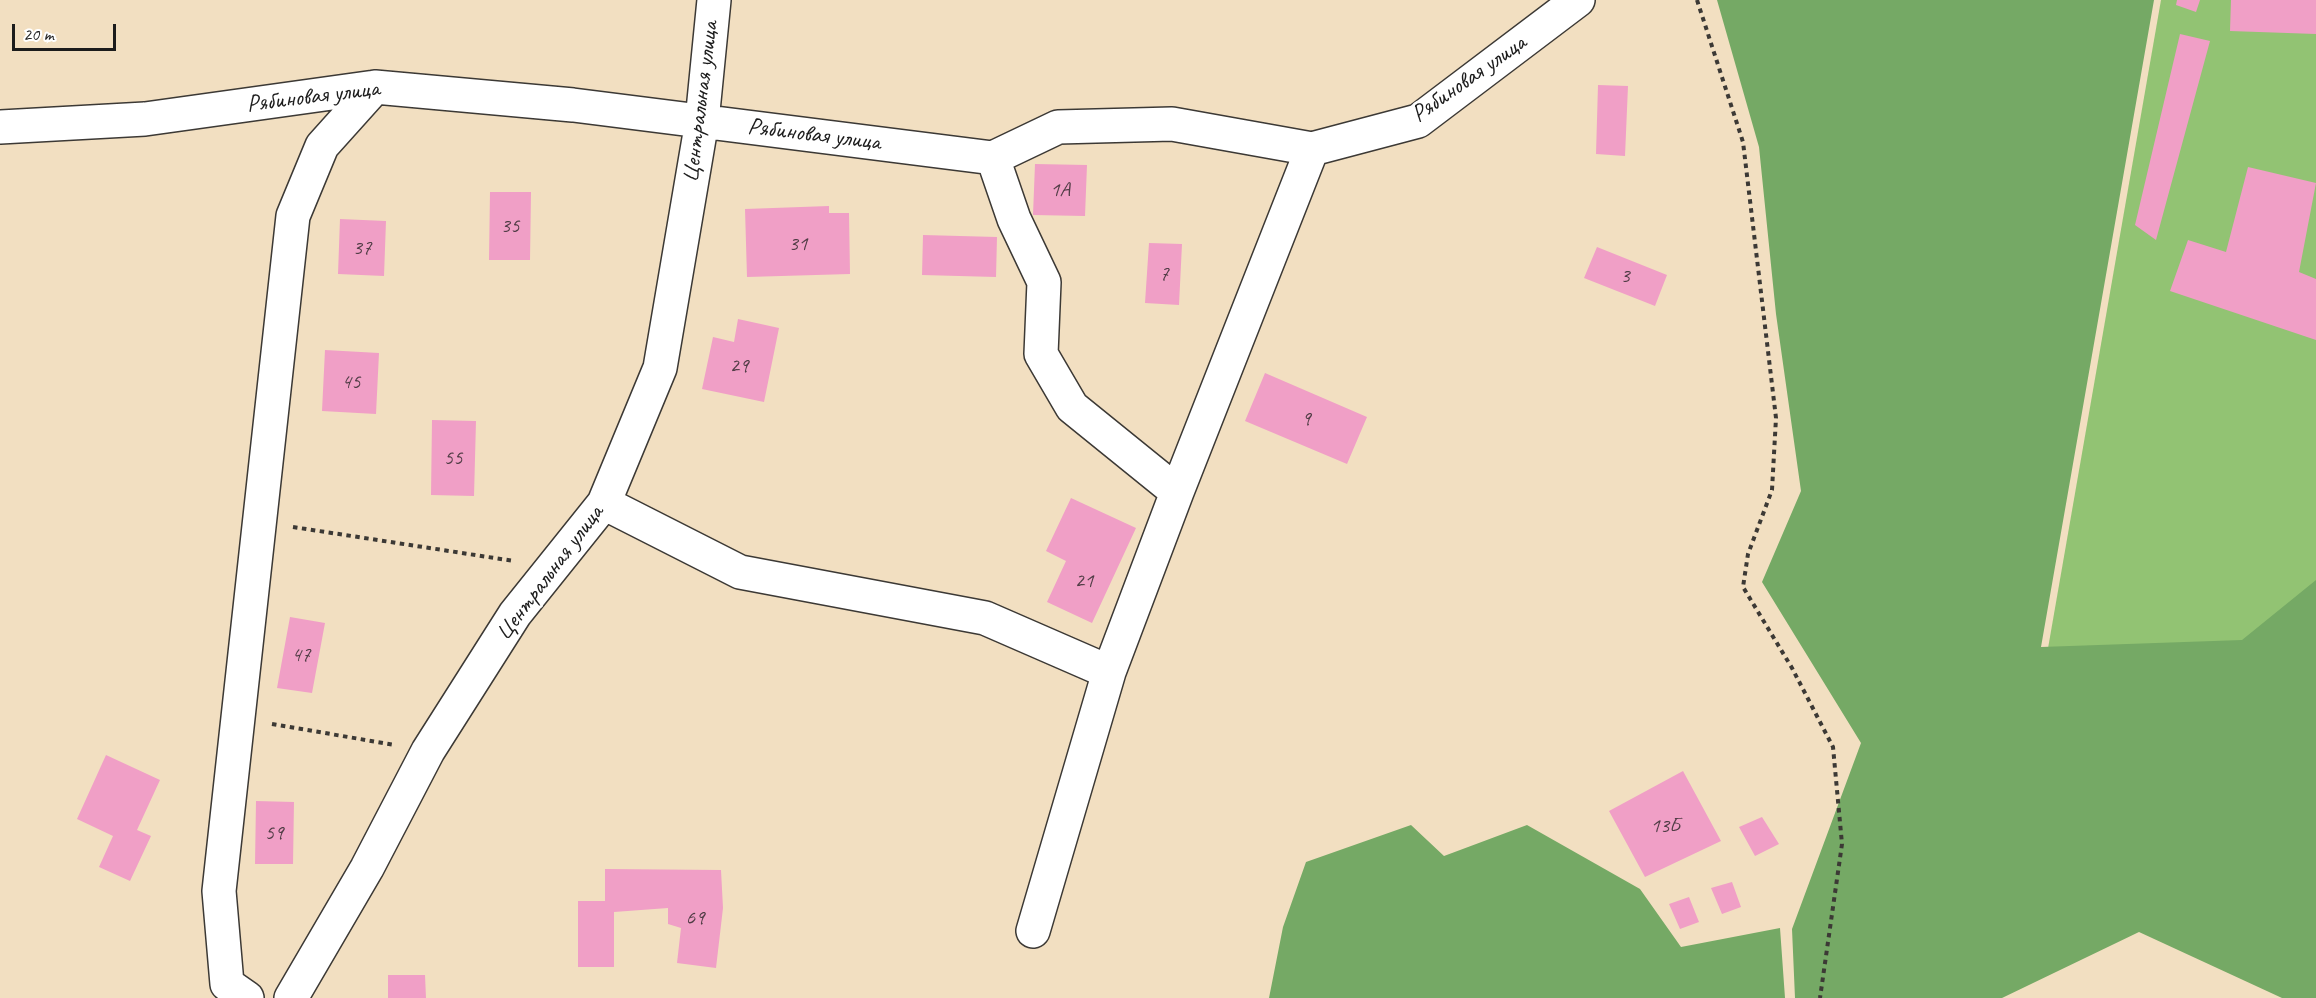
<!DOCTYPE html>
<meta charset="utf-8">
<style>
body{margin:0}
#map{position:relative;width:2316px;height:998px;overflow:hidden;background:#f2dfc1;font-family:Caveat,sans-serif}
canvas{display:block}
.scale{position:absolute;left:12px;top:24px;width:104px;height:27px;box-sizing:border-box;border:3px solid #1c1c1c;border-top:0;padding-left:8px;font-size:18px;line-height:21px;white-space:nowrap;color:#1c1c1c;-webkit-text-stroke:4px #fff;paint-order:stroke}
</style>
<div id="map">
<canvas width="2316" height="998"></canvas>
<div class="scale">20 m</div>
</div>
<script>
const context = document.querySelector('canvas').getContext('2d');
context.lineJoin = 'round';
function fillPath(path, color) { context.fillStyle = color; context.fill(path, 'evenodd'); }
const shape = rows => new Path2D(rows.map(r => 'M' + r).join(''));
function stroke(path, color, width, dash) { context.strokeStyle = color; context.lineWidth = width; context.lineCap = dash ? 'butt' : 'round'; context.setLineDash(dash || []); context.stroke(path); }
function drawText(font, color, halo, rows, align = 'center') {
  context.font = font + ' Caveat,sans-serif'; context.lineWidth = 5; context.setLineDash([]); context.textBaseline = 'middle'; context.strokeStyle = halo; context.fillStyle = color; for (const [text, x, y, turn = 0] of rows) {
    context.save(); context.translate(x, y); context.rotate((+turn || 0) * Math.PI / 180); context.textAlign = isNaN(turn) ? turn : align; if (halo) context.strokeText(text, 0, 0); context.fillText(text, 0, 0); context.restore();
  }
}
fillPath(shape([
 [2161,0,2316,0,2316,790,2047,654]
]), '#92c373');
fillPath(shape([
 [1717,0,2154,0,2041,647,2242,640,2316,580,2316,998,2282,998,2139,932,2002,998,1795,998,1792,929,1861,743,1762,582,1801,491,1776,314,1759,147],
 [1411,825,1444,856,1527,825,1640,889,1681,947,1780,928,1785,998,1269,998,1283,927,1306,862]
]), '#75a965');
fillPath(shape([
 [2177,0,2200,0,2196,12,2176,5],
 [2231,0,2316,0,2316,34,2230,31],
 [2180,34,2210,41,2156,240,2135,225],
 [1598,85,1628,86,1625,156,1596,154],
 [1035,164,1087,165,1085,216,1033,215],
 [2248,167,2316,183,2299,272,2316,279,2316,340,2170,291,2188,240,2226,252],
 [490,192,531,192,530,260,489,260],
 [829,206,829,213,849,213,850,274,747,277,745,209],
 [340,219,386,221,384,276,338,274],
 [923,235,997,237,996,277,922,275],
 [1149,243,1182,244,1179,305,1145,303],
 [1597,247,1667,275,1655,306,1584,278],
 [738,319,779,328,764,402,702,389,713,337,734,342],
 [325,350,379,353,376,414,322,411],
 [1265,373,1367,417,1347,464,1245,421],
 [432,420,476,421,474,496,431,495],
 [1071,498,1136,528,1092,623,1047,602,1066,561,1046,551],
 [290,617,325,623,312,693,277,688],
 [106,755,160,780,137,830,151,836,130,881,99,867,113,836,77,819],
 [1683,771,1721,841,1645,877,1609,811],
 [256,801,294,802,293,864,255,864],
 [1762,817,1779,844,1755,856,1739,827],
 [605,869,721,870,723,908,716,968,677,963,681,928,668,924,668,908,614,912,614,967,578,967,578,901,605,901],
 [1732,882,1741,907,1722,914,1711,888],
 [1689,897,1699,922,1680,929,1669,904],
 [388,975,425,975,426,998,388,998]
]), '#f09fc6');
const street = shape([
 [0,127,145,119,375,87,573,105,993,158,1058,127,1172,124,1312,149,1418,121,1578,0],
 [993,158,1014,219,1044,282,1041,354,1072,407,1177,492],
 [604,503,740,572,985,618,1109,672],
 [1033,931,1109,672,1177,492,1312,149],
 [247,998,227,984,219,891,293,216,322,146,375,87],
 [291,998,367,868,428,751,515,614,604,503,660,368,702,121,714,0]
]);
stroke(street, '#3c3935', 36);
stroke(shape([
 [1697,0,1743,142,1776,418,1772,490,1748,554,1743,587,1792,668,1833,747,1842,844,1820,998],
 [293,527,514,561],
 [272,724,395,745]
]), '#3c3935', 4, [4.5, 4.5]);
stroke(street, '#fff', 33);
drawText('21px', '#513d46', null, [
 ["1А",1060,190],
 ["35",510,226],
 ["31",798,244],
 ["37",362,248],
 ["7",1164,274],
 ["3",1625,276],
 ["29",739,366],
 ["45",351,382],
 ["9",1306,419],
 ["55",453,458],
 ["21",1084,581],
 ["47",301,655],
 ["13Б",1665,826],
 ["59",274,833],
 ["69",695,918]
]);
drawText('24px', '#1c1c1c', '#fff', [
 ["Рябиновая улица",1469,79,-35],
 ["Рябиновая улица",313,97,-7],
 ["Центральная улица",701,102,-83],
 ["Рябиновая улица",814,135,7],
 ["Центральная улица",550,573,-53]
]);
</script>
